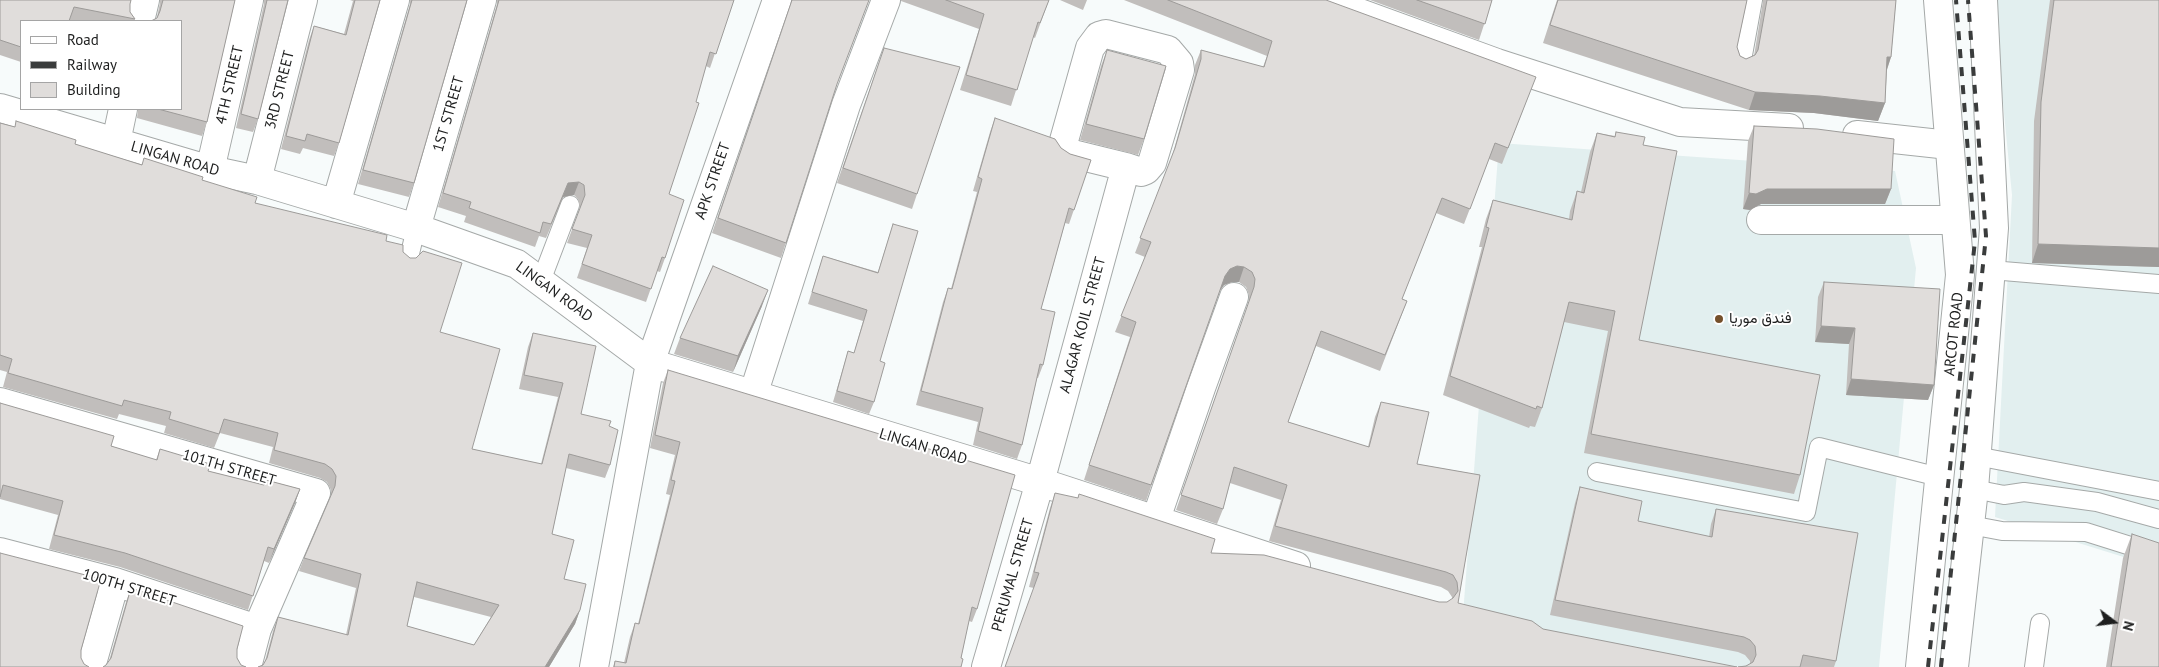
<!DOCTYPE html>
<meta charset="utf-8">
<style>
body{margin:0}
#map{position:relative;width:2159px;height:667px;overflow:hidden;background:#f7fbfb;font-family:"PT Sans",sans-serif}
canvas{display:block}
.legend{position:absolute;left:20px;top:20px;width:162px;height:90px;box-sizing:border-box;background:#fff;border:1px solid #a5a5a5;margin:0;padding:6px 9px;list-style:none;font-size:15px;color:#1e1f1f}
.legend li{display:flex;align-items:center;gap:10px;height:25px}
.legend b{width:25px;border:1px solid #a5a5a5}
.north{position:absolute;left:2089px;top:597px;width:50px;height:50px;-webkit-text-stroke:4px #fff;paint-order:stroke;rotate:105deg;font-size:14px;font-weight:700;line-height:20px;text-align:center;color:#1e1f1f}
.north::after{content:'';display:block;margin:auto;width:18px;height:22px;background:#1e1f1f;clip-path:polygon(50% 0,100% 100%,50% 72%,0 100%)}
</style>
<div id="map">
<canvas width="2159" height="667"></canvas>
<ul class="legend">
<li><b style="height:6px;background:#fff"></b>Road</li>
<li><b style="height:6px;background:#3a3c3c"></b>Railway</li>
<li><b style="height:14px;background:#e0dddb"></b>Building</li>
</ul>
<div class="north">N</div>
</div>
<script>
const context = document.querySelector('canvas').getContext('2d');
context.lineJoin = 'round';
function fillPath(path, color) { context.fillStyle = color; context.fill(path, 'evenodd'); }
const shape = rows => new Path2D(rows.map(r => 'M' + r).join(''));
function stroke(path, color, width, dash) { context.strokeStyle = color; context.lineWidth = width; context.lineCap = dash ? 'butt' : 'round'; context.setLineDash(dash || []); context.stroke(path); }
function drawText(font, color, halo, rows, align = 'center') {
  context.font = font + ' "PT Sans",Vazirmatn,sans-serif'; context.lineWidth = 4; context.setLineDash([]); context.textBaseline = 'middle'; context.strokeStyle = halo; context.fillStyle = color; for (const [text, x, y, turn = 0] of rows) {
    context.save(); context.translate(x, y); context.rotate((+turn || 0) * Math.PI / 180); context.textAlign = isNaN(turn) ? turn : align; if (halo) context.strokeText(text, 0, 0); context.fillText(text, 0, 0); context.restore();
  }
}
fillPath(shape([
 [1993,0,2159,0,2159,568,1995,517,2012,195],
 [1499,143,1895,171,1916,268,1879,667,1459,667]
]), '#e2efef');
const lane = shape([
 [1741,66,1753,0],
 [408,262,416,228],
 [1991,270,2159,284],
 [541,281,570,205],
 [1976,456,2159,491],
 [1597,472,1806,512,1819,447,1939,477],
 [1974,489,2004,495,2024,492,2097,502,2159,519],
 [1970,525,2002,531,2086,532,2159,555],
 [2034,667,2040,623]
]);
const street = shape([
 [1324,0,1497,63,1680,122,1789,128],
 [140,21,145,0],
 [0,108,210,170,257,180,416,228,517,264,650,363,1040,482,1296,566],
 [1857,135,1949,145],
 [116,142,123,109],
 [210,170,249,0],
 [257,180,303,0],
 [336,204,395,0],
 [1761,220,1955,220],
 [416,228,482,0],
 [753,395,846,105,886,0],
 [0,402,316,493,257,629,247,667],
 [1156,519,1201,388,1234,297],
 [0,552,115,582,257,629],
 [91,667,115,582],
 [594,667,650,363,777,0],
 [986,667,1040,482,1126,167,1141,172,1146,170,1152,163,1180,70,1179,63,1168,50,1106,34,1099,36,1090,48,1063,144,1069,153,1126,167]
]);
const primary = shape([
 [1920,667,1960,275,1938,0],
 [1954,667,1974,489,1994,228,1983,0]
]);
stroke(lane, '#a5a9a8', 20);
stroke(street, '#a5a9a8', 30);
stroke(primary, '#a5a9a8', 30);
stroke(lane, '#fff', 18);
stroke(street, '#fff', 28);
stroke(primary, '#fff', 28);
stroke(shape([
 [1928,667,1975,241,1956,0],
 [1941,667,1986,236,1968,0]
]), '#3a3c3c', 4, [9, 9]);
fillPath(shape([
 [0,0,130,4,130,12,135,19,134,21,21,21,21,62,0,55],
 [160,0,235,0,207,122,202,136,137,118,138,109,181,109,157,17,160,3],
 [264,0,288,0,258,119,253,132,236,128,264,4],
 [350,0,380,0,339,143,334,156,303,148,300,154,281,149,309,40,314,26,344,34,353,1],
 [410,0,467,0,414,183,409,197,358,184,410,4],
 [497,0,734,0,728,15,710,68,706,66,669,194,665,258,660,272,657,271,646,302,577,278,587,248,567,243,580,208,578,199,574,195,563,197,546,238,539,236,535,247,464,222,466,216,438,207,497,4],
 [792,0,836,88,781,258,712,233],
 [901,0,1049,0,1035,38,1033,37,1011,106,960,90,979,29,901,1],
 [1060,0,1087,0,1083,10],
 [1124,0,1326,0,1530,92,1502,164,1489,159,1464,224,1436,213,1402,299,1407,301,1380,371,1316,346,1288,422,1368,447,1375,417,1381,402,1417,464,1480,475,1458,603,1034,588,1029,587,1050,508,1055,493,1211,553,1439,602,1447,602,1452,599,1452,597,1448,591,1441,587,1269,541,1281,500,1230,483,1223,509,1217,524,1176,510,1249,302,1249,295,1246,287,1239,282,1232,282,1224,285,1220,291,1146,501,1084,480,1130,337,1115,332,1145,257,1135,253,1171,160,1195,74,1195,65,1201,50,1263,67,1267,56],
 [1370,0,1492,0,1479,40],
 [1557,0,1747,0,1737,47,1740,56,1746,59,1754,56,1763,1,1763,0,1896,0,1891,57,1887,70,1885,103,1878,121,1814,113,1749,110,1543,43],
 [2050,0,2159,0,2159,267,2032,263,2034,121],
 [884,48,917,194,912,209,837,183],
 [1107,50,1144,139,1138,155,1080,140,1101,66],
 [995,118,1061,148,1070,154,1091,160,1069,224,1065,223,1041,309,1043,365,1038,378,1037,378,1022,445,1017,459,973,445,978,422,916,405,943,302,948,288,951,289,977,192,973,191,990,132],
 [0,123,75,144,141,165,202,180,255,203,386,241,403,252,440,332,472,449,541,464,558,397,519,389,528,347,533,333,581,414,609,426,610,465,605,478,566,468,552,534,564,579,580,610,575,624,549,667,263,665,265,661,273,631,278,617,346,635,356,588,299,571,304,558,331,496,331,490,327,482,320,478,269,463,273,447,220,433,214,448,164,433,166,426,119,414,117,419,3,387,7,372,0,370],
 [414,597,491,617,474,645,407,626],
 [1754,126,1891,189,1885,204,1761,204,1750,210,1743,209,1748,141],
 [1616,132,1643,145,1639,340,1800,475,1794,494,1584,453,1608,331,1564,322,1542,408,1535,427,1530,426,1529,428,1443,395,1482,247,1479,247,1486,219,1493,200,1569,219,1570,211,1577,191,1581,192,1590,152,1597,133,1615,136],
 [893,224,880,361,874,402,869,414,833,402,848,351,854,353,863,321,808,304,823,256,878,272],
 [1824,282,1934,385,1928,400,1846,395,1849,344,1815,342,1818,297],
 [762,306,733,372,674,354,680,338],
 [668,370,977,609,972,622,969,621,961,658,961,667,613,667,615,661,624,663,630,637,635,623,638,624,670,495,666,494,675,455,650,448,663,383],
 [0,403,111,446,156,460,160,449,208,471,264,485,266,480,300,489,295,503,269,563,264,561,248,610,120,567,49,549,58,515,0,499],
 [1580,487,1638,521,1709,537,1711,524,1716,509,1836,661,1834,667,1738,667,1746,666,1750,664,1750,661,1745,655,1738,652,1550,615,1575,503],
 [2132,534,2159,667,2106,667,2123,558],
 [131,588,237,649,237,658,241,665,106,665,109,661,126,602]
]), '#c1bebc');
fillPath(shape([
 [1887,57,1891,57,1885,75],
 [1755,92,1820,96,1885,103,1878,121,1814,113,1749,110],
 [579,182,574,195,563,197,546,238,568,183],
 [1767,189,1891,189,1885,204,1761,204,1750,210,1743,209,1749,193],
 [2038,244,2159,248,2159,267,2032,263],
 [1237,266,1244,267,1239,282,1232,282,1224,285,1219,292,1225,276,1230,269],
 [768,290,762,306,733,372,738,356],
 [1821,326,1855,328,1849,344,1815,342],
 [1851,379,1934,385,1928,400,1846,395],
 [300,489,295,503,269,563,274,549],
 [580,610,575,624,549,667,545,667]
]), '#9d9b99');
const building = shape([
 [0,0,131,0,130,4,130,12,135,19,74,7,69,21,21,21,21,47,0,40,0,0],
 [163,0,235,0,207,122,158,109,181,109,181,21,151,21,157,18,160,11,163,0],
 [267,0,288,0,258,119,241,114,267,0],
 [355,0,380,0,339,143,307,134,305,141,286,136,314,26,346,35,355,0],
 [412,0,467,0,414,183,363,170,412,0],
 [499,0,734,0,716,54,710,52,696,102,699,103,669,194,684,200,665,258,662,257,651,289,582,264,592,235,572,229,585,195,584,185,579,182,568,183,551,224,543,222,540,233,469,208,471,202,443,193,499,0],
 [792,0,869,0,837,84,786,243,718,218,792,0],
 [946,0,1049,0,1040,23,1038,22,1017,90,966,75,984,14,946,0],
 [1168,0,1326,0,1536,77,1508,148,1495,143,1470,209,1442,198,1402,299,1407,301,1385,355,1321,331,1288,422,1369,447,1381,402,1429,412,1417,464,1480,475,1458,603,1532,621,1543,629,1737,667,1005,667,1039,573,1034,572,1055,493,1078,498,1079,494,1215,539,1211,553,1264,555,1439,602,1447,602,1453,598,1458,591,1457,582,1453,575,1446,572,1275,526,1287,485,1234,467,1223,509,1181,495,1254,287,1255,279,1252,272,1244,267,1237,266,1230,269,1225,276,1151,485,1089,465,1136,322,1121,316,1151,242,1140,238,1175,148,1201,59,1201,50,1264,67,1272,41,1168,0],
 [1417,0,1492,0,1485,24,1417,0],
 [1558,0,1747,0,1737,47,1740,56,1746,59,1755,55,1758,50,1767,0,1896,0,1891,57,1887,57,1885,103,1820,96,1755,92,1550,25,1558,0],
 [2054,0,2159,0,2159,248,2038,244,2041,102,2054,0],
 [884,48,960,67,917,194,843,168,884,48],
 [1107,50,1166,66,1144,139,1086,124,1107,50],
 [995,118,1055,139,1061,148,1070,154,1091,160,1074,210,1069,208,1041,309,1055,312,1043,365,1040,364,1022,445,978,431,983,408,921,391,948,288,952,289,982,179,978,177,995,118],
 [16,121,76,140,75,144,142,165,144,158,203,177,202,180,257,197,255,203,387,235,386,241,403,245,403,252,410,258,416,258,423,251,462,263,440,332,500,349,472,449,542,464,563,383,524,375,533,333,596,346,581,414,611,421,609,426,618,430,610,465,569,454,552,534,574,540,564,579,586,584,580,610,545,667,258,667,263,665,267,658,278,617,348,635,361,574,304,558,335,486,336,476,332,469,325,464,274,450,278,433,224,419,219,434,169,419,171,412,124,400,122,406,8,373,12,359,0,355,0,123,15,127,16,121],
 [417,582,499,605,474,645,407,626,417,582],
 [1754,126,1817,129,1894,139,1891,189,1767,189,1756,194,1749,193,1754,126],
 [1616,132,1645,137,1643,145,1677,151,1639,340,1820,375,1800,475,1591,434,1615,311,1569,302,1542,408,1537,406,1536,409,1450,376,1489,228,1486,227,1493,200,1572,220,1577,191,1584,193,1597,133,1615,137,1616,132],
 [893,224,918,231,880,361,885,363,874,402,837,391,848,351,854,353,867,310,812,292,823,256,878,273,893,224],
 [713,266,768,290,738,356,680,338,713,266],
 [1824,282,1940,289,1934,385,1851,379,1855,328,1821,326,1824,282],
 [668,370,1015,475,977,609,972,607,961,658,963,659,961,667,614,667,615,661,626,663,635,623,639,624,675,481,671,480,680,442,655,435,668,370],
 [0,403,114,436,111,446,157,460,160,449,210,464,208,471,264,485,266,480,300,489,274,549,268,547,253,596,125,553,54,535,63,501,3,485,0,497,0,403],
 [1580,487,1642,501,1638,521,1712,537,1716,509,1858,533,1836,661,1803,655,1800,667,1738,667,1746,666,1753,662,1756,655,1755,646,1750,640,1744,637,1555,600,1580,487],
 [2132,534,2159,543,2159,667,2111,667,2132,534],
 [0,553,101,579,81,650,81,658,84,664,89,667,0,667,0,553],
 [131,588,243,626,237,649,237,658,241,665,246,667,103,667,106,665,111,658,131,588]
]);
fillPath(building, '#e0dddb');
stroke(building, '#9d9b99', 1);
for (const [x, y, r, color] of [
 [1719,319,5,"#75502b"]
]) { const dot = new Path2D(); dot.arc(x, y, r, 0, 2 * Math.PI); context.fillStyle = color; context.fill(dot); stroke(dot, '#fff', 2); }
drawText('15px', '#1e1f1f', '#fff', [
 ["4TH STREET",230,85,-77],
 ["3RD STREET",280,90,-76],
 ["1ST STREET",449,114,-74],
 ["LINGAN ROAD",175,159,16],
 ["APK STREET",713,181,-71],
 ["LINGAN ROAD",554,292,36],
 ["ALAGAR KOIL STREET",1083,325,-75],
 ["ARCOT ROAD",1954,334,-84],
 ["LINGAN ROAD",923,447,17],
 ["101TH STREET",229,468,16],
 ["PERUMAL STREET",1013,575,-74],
 ["100TH STREET",129,588,17]
]);
drawText('15px', '#1e1f1f', '#fff', [
 ["فندق موريا",1729,319]
], 'left');
</script>
